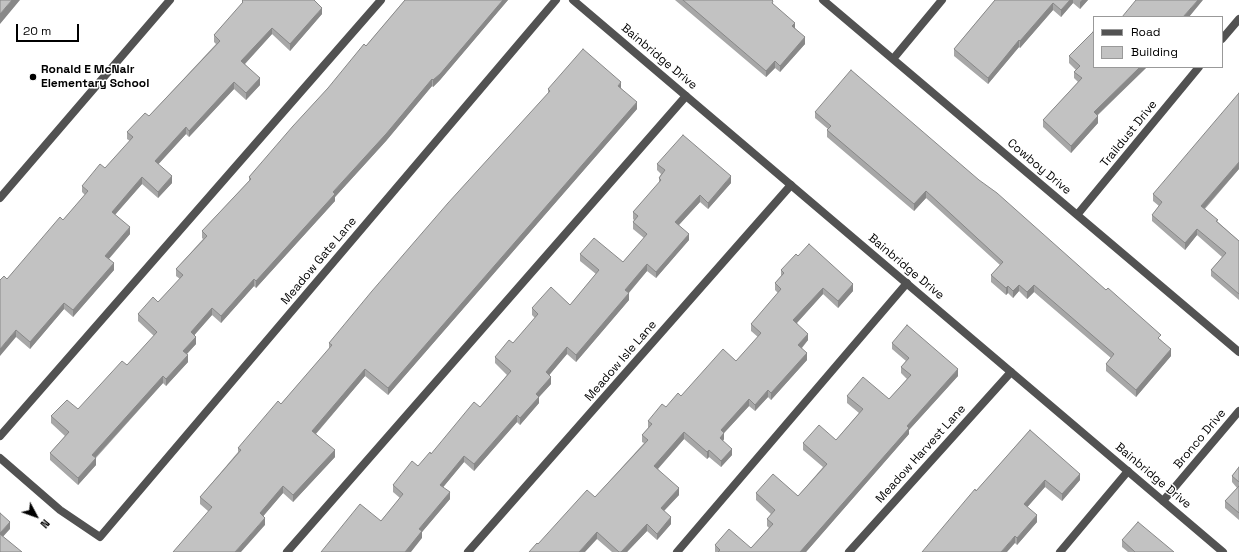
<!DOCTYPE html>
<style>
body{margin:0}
#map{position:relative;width:1239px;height:552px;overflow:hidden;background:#fff;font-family:"Space Grotesk",sans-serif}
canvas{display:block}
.legend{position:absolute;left:1093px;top:16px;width:130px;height:52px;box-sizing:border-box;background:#fff;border:1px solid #999;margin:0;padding:5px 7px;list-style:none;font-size:12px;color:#000}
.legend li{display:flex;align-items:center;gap:8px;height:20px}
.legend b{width:20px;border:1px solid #999}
.north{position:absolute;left:16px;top:496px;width:40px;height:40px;-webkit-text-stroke:3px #fff;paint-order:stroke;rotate:131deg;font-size:11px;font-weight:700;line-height:16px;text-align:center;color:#000}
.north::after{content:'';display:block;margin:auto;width:14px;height:18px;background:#000;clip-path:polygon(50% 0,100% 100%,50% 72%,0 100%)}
.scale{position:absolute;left:16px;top:24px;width:63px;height:18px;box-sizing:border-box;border:2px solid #000;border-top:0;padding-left:5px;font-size:12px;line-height:14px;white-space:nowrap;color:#000;-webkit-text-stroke:3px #fff;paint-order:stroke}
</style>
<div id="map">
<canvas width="1239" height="552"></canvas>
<ul class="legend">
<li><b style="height:5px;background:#525252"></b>Road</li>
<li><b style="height:11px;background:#c2c2c2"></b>Building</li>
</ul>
<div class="north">N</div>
<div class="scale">20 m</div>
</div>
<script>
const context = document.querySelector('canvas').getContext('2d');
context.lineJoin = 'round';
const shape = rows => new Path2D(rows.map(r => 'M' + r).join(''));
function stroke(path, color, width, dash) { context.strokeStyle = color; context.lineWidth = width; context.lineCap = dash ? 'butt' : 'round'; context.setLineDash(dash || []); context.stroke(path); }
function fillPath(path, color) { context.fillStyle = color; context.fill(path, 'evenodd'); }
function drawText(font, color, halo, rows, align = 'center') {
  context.font = font + ' "Space Grotesk",sans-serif'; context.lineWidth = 3; context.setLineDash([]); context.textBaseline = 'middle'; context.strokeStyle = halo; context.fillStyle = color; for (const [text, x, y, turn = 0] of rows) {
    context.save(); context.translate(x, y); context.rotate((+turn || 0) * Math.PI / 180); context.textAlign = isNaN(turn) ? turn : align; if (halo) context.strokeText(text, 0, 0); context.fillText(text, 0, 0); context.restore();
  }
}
stroke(shape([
 [0,436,381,0],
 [287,552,686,96],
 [677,552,907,283],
 [1060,552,1128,471]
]), '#525252', 8);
stroke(shape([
 [823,0,1239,352],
 [1222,39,1239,19],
 [893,59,942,0],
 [0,198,170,0],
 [1077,215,1199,67],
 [0,458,60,510,100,537,556,0],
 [1163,501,1239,411],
 [468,552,791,185],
 [849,552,1011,372]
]), '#525252', 8);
stroke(shape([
 [573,0,1223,552]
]), '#525252', 8);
fillPath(shape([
 [405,0,508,0,440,80,433,87,432,86,386,141,335,197,335,201,256,288,254,286,221,323,212,315,194,335,196,344,187,354,188,362,166,386,163,383,96,458,96,465,78,485,50,460,50,453,65,436,51,423,51,416,78,409,127,365,154,336,138,321,138,314,158,302,180,279,176,276,176,269,203,239,202,238,202,231,249,181,249,177,366,46],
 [675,0,772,0,773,4,795,28,805,44,780,72,775,68,766,77],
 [995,0,1088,0,1080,9,1073,3,1061,17,1053,10,1020,48,1019,47,988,84,954,56,954,49],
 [242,1,322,14,290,51,272,34,245,64,260,85,246,100,234,89,189,137,186,134,158,164,172,183,158,198,142,184,115,215,130,234,109,259,114,270,73,317,64,309,30,349,16,337,7,279,63,220,85,195,82,192,82,186,105,168,130,141,127,139,127,132,149,116,216,44,214,42,214,35,242,4],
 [1069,56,1094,67,1147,67,1098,115,1098,123,1071,153,1043,127,1043,120,1078,82,1074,78,1074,72,1076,70,1069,63],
 [621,88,637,109,388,395,365,376,316,434,335,457,293,502,283,493,263,516,265,525,208,511,200,504,200,497,238,452,238,448,281,404,329,349,329,343,548,94,548,89],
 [815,112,1161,340,1171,356,1136,397,1106,371,1106,364,1111,358,1034,292,1027,299,1019,291,1013,298,1008,293,1006,295,991,282,991,275,1000,265,926,198,914,211,827,137,827,130,828,129,815,118],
 [657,164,731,183,708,209,700,202,679,225,689,240,656,278,647,271,629,293,629,300,576,362,567,354,549,375,551,384,539,397,539,403,520,425,517,422,474,471,464,462,443,487,450,499,422,532,422,538,381,521,400,498,393,492,393,485,418,466,431,454,480,407,507,375,495,363,495,357,513,343,535,318,532,315,532,308,570,305,596,274,580,261,580,254,623,262,644,238,633,229,633,222,634,220,633,219,633,212,659,183,659,178,661,174,657,170],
 [1239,169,1205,209,1218,222,1239,241,1239,300,1211,276,1211,270,1222,257,1197,235,1185,250,1152,221,1152,215,1159,206,1153,201,1153,194],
 [798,256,853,291,838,308,823,294,797,323,808,340,802,348,807,360,771,400,768,397,755,411,749,406,724,433,724,439,723,441,732,455,721,467,709,457,707,459,684,439,658,469,679,495,664,511,671,524,657,540,647,531,627,552,612,552,597,539,538,544,595,497,644,443,642,442,642,435,648,428,648,421,681,396,736,361,758,337,751,331,751,324,778,293,775,290,775,283,781,276,781,270],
 [892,343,958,376,909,430,909,434,806,552,715,552,715,545,751,548,769,528,767,526,767,519,771,514,756,500,756,493,798,496,823,467,803,450,803,443,836,440,859,413,847,403,847,396,889,399,907,379,901,373,901,367,906,361,892,349],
 [1030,430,1080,480,1062,501,1045,487,1027,507,1037,522,1017,545,1015,543,976,491],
 [1239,467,1239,520,1225,508,1225,501,1237,488,1232,482,1232,476],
 [1122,540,1174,552,1128,552,1122,547]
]), '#a7a7a7');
fillPath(shape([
 [12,0,20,0,0,24,0,14],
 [503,0,508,0,440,80,433,87,433,80],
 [1070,0,1073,0,1073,3,1061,17,1061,10],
 [1082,0,1088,0,1080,9,1080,2],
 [1198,0,1203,0,1189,17,1183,17],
 [1053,3,1053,10,1020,48,1020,41],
 [322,8,322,14,290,51,290,44],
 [795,23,795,30,792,26],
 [272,28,272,34,241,68,241,61],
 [805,37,805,44,780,72,780,66],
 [1019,40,1019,47,988,84,988,78],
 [775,61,775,68,766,77,766,71],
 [1140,67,1147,67,1094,118,1094,112],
 [260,78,260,85,246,100,246,93],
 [432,79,432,86,386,141,335,197,335,201,256,288,256,281],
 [234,82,234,89,189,137,189,131],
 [621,82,621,89,618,86],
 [637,102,637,109,388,395,388,388],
 [1098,116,1098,123,1071,153,1071,146],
 [186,127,186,134,155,168,155,161],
 [1239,162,1239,169,1201,212,1201,206],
 [172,176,172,183,158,198,158,192],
 [731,176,731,183,708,209,708,203],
 [142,177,142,184,112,218,112,212],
 [926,191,926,198,914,211,914,204],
 [700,195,700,202,675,229,675,222],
 [130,227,130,234,105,263,105,256],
 [1197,229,1197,235,1185,250,1185,243],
 [689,234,689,240,656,278,656,272],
 [114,263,114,270,73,317,73,310],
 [647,264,647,271,625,297,625,290],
 [254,279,254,286,221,323,221,316],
 [853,284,853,291,838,308,838,301],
 [1019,285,1019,291,1013,298,1013,291],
 [1034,285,1034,292,1027,299,1027,292],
 [1008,286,1008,293,1006,295,1006,288],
 [823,288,823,294,793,327,793,320],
 [629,293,629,300,576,362,576,355],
 [64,303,64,309,30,349,30,342],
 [212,308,212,315,191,339,191,332],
 [16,330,16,337,0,356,0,349],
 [808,334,808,340,798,352,798,345],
 [196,337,196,344,183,358,183,351],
 [567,347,567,354,546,379,546,372],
 [1171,349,1171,356,1136,397,1136,390],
 [807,353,807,360,771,400,771,393],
 [188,355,188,362,166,386,166,379],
 [365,369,365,376,312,438,312,431],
 [958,369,958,376,909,430,909,434,806,552,800,552,907,426],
 [163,376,163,383,92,461,92,455],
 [551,377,551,384,539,397,539,403,520,425,520,418,536,394],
 [768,390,768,397,755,411,755,405],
 [749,399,749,406,724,433,724,439,720,445,720,438,721,430],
 [517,415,517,422,474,471,474,464],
 [684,432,684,439,654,473,654,466],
 [732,449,732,455,721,467,721,461],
 [335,450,335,457,293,502,293,495],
 [709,450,709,457,707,459,707,452],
 [464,456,464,462,440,491,440,485],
 [96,458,96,465,78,485,78,478],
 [1080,474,1080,480,1062,501,1062,494],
 [1045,480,1045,487,1024,511,1024,504],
 [283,486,283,493,260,520,260,513],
 [679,488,679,495,661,514,661,508],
 [450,492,450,499,422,532,422,538,411,552,405,552,419,529],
 [1037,515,1037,522,1017,545,1017,538],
 [671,517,671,524,657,540,657,534],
 [265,518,265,525,241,552,235,552],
 [10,522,10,529,0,540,0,533],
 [647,524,647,531,627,552,621,552],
 [597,532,597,539,585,552,579,552],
 [1015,536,1015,543,1007,552,1001,552]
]), '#888');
const building = shape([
 [0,0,12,0,0,14,0,0],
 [243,0,314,0,322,8,290,44,272,28,241,61,260,78,246,93,234,82,189,131,186,127,155,161,172,176,158,192,142,177,112,212,130,227,105,256,114,263,73,310,64,303,30,342,16,330,0,349,0,280,4,276,7,279,60,217,63,220,88,191,82,186,100,164,105,168,133,137,127,132,145,113,149,116,220,41,214,35,243,2,242,1,243,0],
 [405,0,503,0,440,74,433,80,432,79,386,134,333,192,335,194,256,281,254,279,221,316,212,308,191,332,196,337,183,351,188,355,166,379,163,376,92,455,96,458,78,478,50,453,69,432,51,416,67,400,78,409,122,361,127,365,157,332,138,314,153,297,158,302,183,275,176,269,207,236,202,231,251,179,249,177,293,126,328,88,364,44,366,46,405,0],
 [683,0,772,0,773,1,772,3,795,23,792,26,805,37,780,66,775,61,766,71,683,0],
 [995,0,1070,0,1061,10,1053,3,1020,41,1019,40,988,78,954,49,995,0],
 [1136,0,1198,0,1183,17,1122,17,1136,0],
 [1093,32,1094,33,1094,67,1140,67,1094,112,1098,116,1071,146,1043,120,1082,78,1074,72,1080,66,1069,56,1093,32],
 [583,49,621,82,618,86,637,102,388,388,365,369,312,431,335,450,293,495,283,486,260,513,265,518,235,552,173,552,212,507,200,497,241,450,238,448,278,401,281,404,332,345,329,343,372,291,448,203,550,91,548,89,583,49],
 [851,70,979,180,997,193,1106,290,1108,288,1161,335,1158,338,1171,349,1136,390,1106,364,1114,354,1034,285,1027,292,1019,285,1013,291,1008,286,1006,288,991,275,1003,262,926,191,914,204,827,130,831,126,815,112,851,70],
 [1239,93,1239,162,1201,206,1218,220,1216,221,1239,241,1239,294,1211,270,1226,253,1197,229,1185,243,1152,215,1162,202,1153,194,1239,93],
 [683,135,731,176,708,203,700,195,675,222,689,234,656,272,647,264,625,290,629,293,576,355,567,347,546,372,551,377,536,394,539,397,520,418,517,415,474,464,464,456,440,485,450,492,419,529,422,531,405,552,321,552,360,504,381,521,403,494,393,485,412,461,418,466,430,452,431,454,474,402,480,407,511,371,495,357,509,340,513,343,538,314,532,308,551,287,570,305,599,270,580,254,594,238,623,262,647,234,633,222,638,216,633,212,661,180,659,178,665,170,657,164,683,135],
 [809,244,853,284,838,301,823,288,793,320,808,334,798,345,807,353,771,393,768,390,755,405,749,399,721,430,724,433,720,438,732,449,721,461,709,450,707,452,684,432,654,466,679,488,661,508,671,517,657,534,647,524,621,552,619,552,597,532,579,552,529,552,537,543,538,544,587,490,595,497,648,440,642,435,652,424,648,421,662,404,666,407,678,393,681,396,723,349,736,361,761,333,751,324,781,289,775,283,784,273,781,270,796,254,798,256,809,244],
 [907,325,958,369,907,426,909,428,800,552,718,552,720,550,715,545,729,529,751,548,773,524,767,519,775,510,756,493,773,474,798,496,827,464,803,443,819,425,836,440,863,409,847,396,863,377,889,399,911,375,901,367,909,358,892,343,907,325],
 [1030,430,1080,474,1062,494,1045,480,1024,504,1037,515,1017,538,1015,536,1001,552,922,552,975,489,976,491,1030,430],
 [1239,467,1239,482,1232,476,1239,467],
 [1239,486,1239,513,1225,501,1239,486],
 [0,513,10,522,0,533,0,513],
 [1138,522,1174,552,1135,552,1122,540,1138,522],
 [0,534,22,552,0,552,0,534]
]);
fillPath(building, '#c2c2c2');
stroke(building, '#888', 1);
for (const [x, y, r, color] of [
 [33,77,4,"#000"]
]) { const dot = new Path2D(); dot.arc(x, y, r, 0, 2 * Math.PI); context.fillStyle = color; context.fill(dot); stroke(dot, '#fff', 1.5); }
drawText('12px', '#000', '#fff', [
 ["Bainbridge Drive",659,57,40],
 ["Traildust Drive",1129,134,-51],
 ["Cowboy Drive",1039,167,40],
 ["Meadow Gate Lane",319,261,-50],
 ["Bainbridge Drive",906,267,40],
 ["Meadow Isle Lane",621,361,-49],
 ["Bronco Drive",1200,439,-50],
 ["Meadow Harvest Lane",921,454,-48],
 ["Bainbridge Drive",1153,476,40]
]);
drawText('bold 12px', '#000', '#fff', [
 ["Ronald E McNair",41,70],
 ["Elementary School",41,84]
], 'left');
</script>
